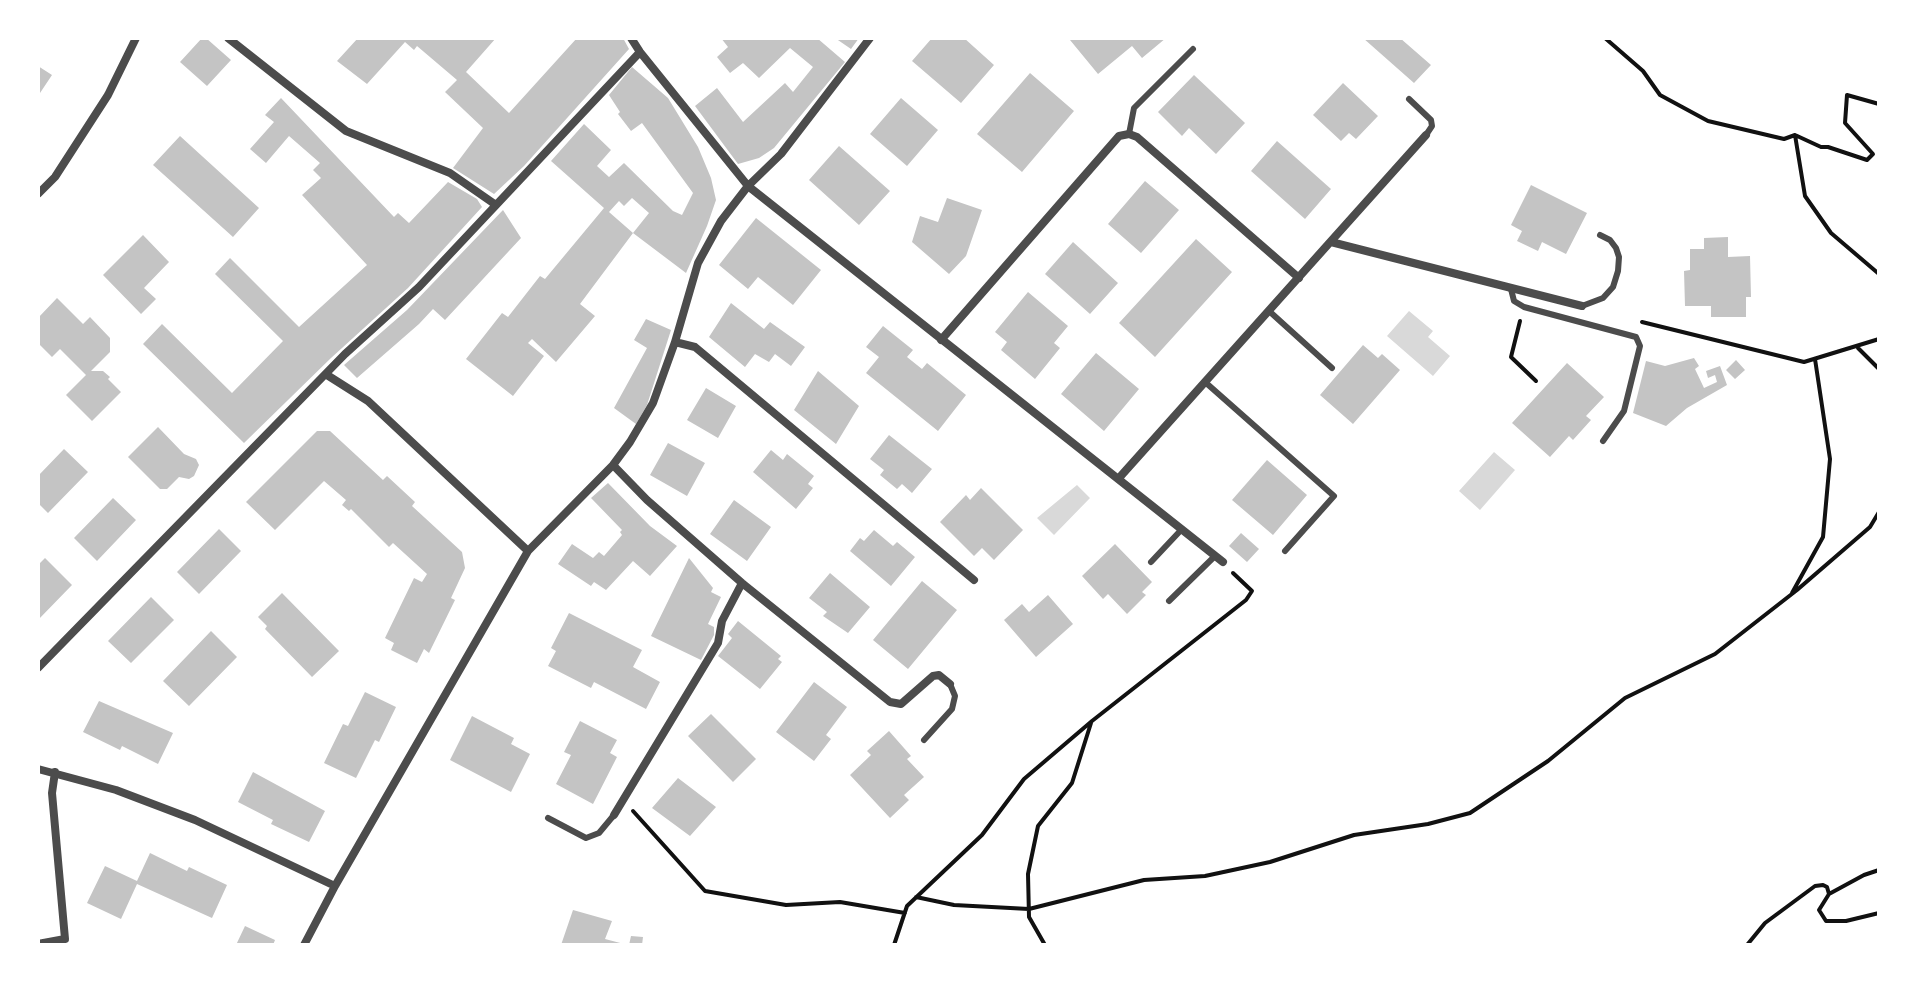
<!DOCTYPE html>
<style>
body{margin:0}
#map{position:relative;width:1917px;height:983px;overflow:hidden;background:#fff;font-family:Raleway,sans-serif}
canvas{display:block}
.frame{position:absolute;inset:0;border:40px solid #fff;pointer-events:none}
</style>
<div id="map">
<canvas width="1917" height="983"></canvas>
<div class="frame"></div>
</div>
<script>
const context = document.querySelector('canvas').getContext('2d');
context.lineJoin = 'round';
function fillPath(path, color) { context.fillStyle = color; context.fill(path, 'evenodd'); }
const shape = rows => new Path2D(rows.map(r => 'M' + r).join(''));
function stroke(path, color, width, dash) { context.strokeStyle = color; context.lineWidth = width; context.lineCap = dash ? 'butt' : 'round'; context.setLineDash(dash || []); context.stroke(path); }
fillPath(shape([
 [1409,311,1433,331,1428,337,1450,356,1433,376,1387,336],
 [1494,452,1515,470,1480,510,1459,491],
 [1077,485,1090,498,1054,535,1037,518]
]), '#d9d9d9');
fillPath(shape([
 [202,38,206,38,231,60,207,86,180,62],
 [358,38,496,38,466,72,509,113,577,38,623,38,629,49,524,166,494,194,453,168,483,128,445,92,457,80,417,46,414,50,405,42,367,84,337,61],
 [721,38,817,38,845,62,774,148,759,158,738,164,695,106,717,88,743,122,785,83,793,92,813,67,790,48,759,78,743,63,730,73,717,57,728,47],
 [835,38,859,38,851,49],
 [932,38,964,38,994,65,961,103,912,61],
 [1072,38,1166,38,1142,58,1132,46,1098,74,1070,40],
 [1363,38,1400,38,1431,65,1414,83],
 [38,66,52,75,38,96],
 [632,67,668,98,698,147,711,178,716,200,707,226,686,273,633,233,580,304,595,316,556,362,532,339,528,343,544,356,513,396,466,359,502,313,508,317,540,276,545,279,604,208,551,161,584,124,611,150,597,166,609,177,624,163,673,211,682,215,693,193,642,123,631,131,618,114,620,112,609,95],
 [632,198,649,213,633,233,609,212,619,201,624,206],
 [1030,73,1074,111,1022,172,977,134],
 [1194,75,1245,123,1216,154,1189,128,1182,136,1158,112],
 [1343,83,1378,116,1356,139,1349,133,1341,141,1313,115],
 [281,98,394,217,398,213,409,223,448,182,477,199,482,207,408,288,331,358,244,443,143,344,162,324,232,393,283,341,215,274,230,258,299,327,367,265,302,195,321,178,313,170,320,163,289,136,266,163,250,149,274,122,265,115],
 [901,98,938,130,907,166,870,134],
 [180,136,259,208,233,237,153,165],
 [1277,141,1331,189,1305,219,1251,171],
 [839,146,890,191,859,225,809,180],
 [1145,181,1179,210,1141,253,1108,224],
 [1531,185,1587,213,1566,254,1542,242,1538,251,1517,241,1522,231,1511,225],
 [947,198,982,210,966,256,949,274,912,242,920,216,938,222],
 [503,210,521,238,445,320,433,309,419,324,357,378,344,365,407,310],
 [756,218,821,270,793,305,758,277,748,289,719,265],
 [143,235,169,262,144,288,156,299,141,314,103,275],
 [1728,237,1728,257,1750,256,1751,297,1746,297,1746,317,1711,317,1711,306,1685,306,1684,271,1690,270,1690,249,1704,249,1704,238],
 [1196,239,1232,272,1155,357,1119,323],
 [1073,242,1118,283,1090,314,1045,274],
 [1028,292,1068,326,1054,343,1060,348,1035,379,1001,350,1007,342,995,332],
 [57,298,83,324,90,317,110,338,110,352,91,371,103,371,110,377,108,379,121,392,92,421,66,395,86,375,60,349,52,357,38,343,38,318],
 [731,303,764,329,770,322,805,347,791,366,775,354,769,362,755,354,745,367,709,337],
 [646,319,671,330,647,405,636,424,614,408,647,348,634,340],
 [883,326,913,350,907,357,922,369,927,363,966,395,938,431,866,373,879,357,866,347],
 [1363,345,1378,358,1382,354,1400,370,1353,424,1320,395],
 [1096,353,1139,389,1104,431,1061,394],
 [1694,358,1699,366,1695,369,1704,388,1717,382,1715,375,1708,378,1706,371,1720,366,1727,385,1687,408,1666,426,1633,413,1646,361,1665,366],
 [1736,360,1745,370,1735,379,1726,370],
 [1567,363,1604,397,1586,416,1591,420,1573,440,1569,436,1550,457,1512,423],
 [818,371,859,406,836,444,794,410],
 [706,388,736,406,718,438,687,420],
 [158,427,184,454,196,459,199,465,194,476,189,479,179,477,167,489,160,489,128,457],
 [317,431,330,431,383,480,387,476,415,502,412,506,462,552,465,568,451,598,455,600,429,653,424,649,417,663,391,650,394,643,385,638,414,578,422,582,427,574,393,543,389,547,351,509,349,511,342,505,346,500,324,481,275,530,246,502],
 [889,435,932,469,912,493,902,484,897,489,880,475,884,470,870,459],
 [668,443,705,463,687,496,650,475],
 [64,449,88,472,48,513,38,503,38,476],
 [771,450,783,460,787,454,814,476,808,484,813,488,796,509,753,472],
 [1267,460,1307,495,1273,535,1232,500],
 [608,483,650,526,677,546,650,576,633,561,606,590,594,582,591,586,558,564,572,544,593,558,599,552,604,556,622,535,620,532,622,530,591,498],
 [981,488,1023,530,994,560,982,548,974,556,940,522,966,495,970,500],
 [113,498,136,520,97,561,74,538],
 [734,500,771,527,747,561,710,534],
 [219,529,241,551,199,594,177,572],
 [874,530,893,546,897,542,915,557,891,586,850,551,860,538,864,541],
 [1241,533,1259,549,1247,562,1229,546],
 [1115,544,1152,582,1142,592,1146,595,1127,614,1108,594,1103,599,1082,576],
 [45,558,72,585,38,620,38,565],
 [689,558,713,588,711,592,721,597,708,624,714,627,714,635,701,660,651,636],
 [830,573,870,607,848,633,823,616,827,612,809,598],
 [922,581,957,610,908,669,873,640],
 [282,593,339,651,312,677,265,629,267,626,258,617],
 [1048,595,1073,624,1036,657,1004,620,1022,604,1029,612],
 [151,597,174,620,131,663,108,641],
 [569,613,642,650,633,667,660,682,646,709,594,682,591,688,548,666,556,651,551,648],
 [738,621,781,656,778,659,782,662,760,689,718,656,732,638,728,634],
 [211,631,237,657,189,706,163,681],
 [814,682,847,707,826,735,831,739,814,761,776,732],
 [365,692,396,707,379,742,375,740,356,778,324,763,343,724,348,726],
 [99,701,173,733,158,764,122,746,120,750,83,732],
 [711,714,756,759,733,782,688,736],
 [472,716,514,738,511,744,530,754,511,792,450,760],
 [580,721,617,740,610,753,617,757,593,804,556,784,571,755,564,752],
 [889,731,911,756,907,759,924,777,904,795,909,800,890,818,850,775,871,755,867,751],
 [253,772,325,811,309,842,271,824,273,820,238,802],
 [678,778,716,807,690,836,652,808],
 [150,853,187,871,189,867,227,885,212,918,137,884,121,919,87,903,105,866,137,881],
 [573,910,612,921,605,939,628,945,561,945],
 [245,926,275,940,273,945,236,945],
 [631,936,643,937,642,945,629,945]
]), '#c4c4c4');
stroke(shape([
 [1605,38,1643,71,1660,95,1708,121,1784,139,1795,135,1821,147,1828,147,1867,160,1873,154,1845,123,1847,95,1879,104],
 [1795,135,1805,196,1831,233,1879,274],
 [1520,321,1511,357,1536,381],
 [1642,322,1804,362,1879,339],
 [1858,348,1879,369],
 [1792,593,1823,537,1830,459,1815,359],
 [633,811,705,891,786,905,840,902,905,913],
 [1879,870,1864,875,1829,894,1819,910,1826,921,1846,921,1879,913],
 [916,897,954,905,1029,909,1144,880,1205,876,1270,862,1354,835,1428,824,1470,813,1548,761,1625,698,1715,654,1797,590,1870,527,1879,512],
 [894,945,907,906,982,835,1024,779,1092,721,1246,600,1252,591,1233,573],
 [1045,945,1029,917,1028,874,1038,826,1072,783,1091,723],
 [1747,945,1765,923,1815,886,1823,885,1827,887,1829,894]
]), '#111', 4);
stroke(shape([
 [1409,99,1431,120,1432,126,1426,135],
 [1129,134,1134,108,1193,49],
 [1511,289,1514,301,1524,307,1636,337,1640,346,1624,411,1603,441],
 [1582,306,1603,298,1613,287,1618,271,1619,257,1616,248,1610,240,1600,235],
 [1269,311,1332,368],
 [1205,382,1334,496,1285,551],
 [1151,562,1182,529],
 [1169,601,1215,556],
 [924,740,952,709,955,696,950,684],
 [548,818,586,838,599,833,614,815]
]), '#4c4c4c', 6);
stroke(shape([
 [228,38,346,131,450,173,496,205],
 [631,38,640,52,748,186,1223,562],
 [38,194,55,177,108,95,136,38],
 [1331,242,1582,306],
 [941,340,1119,136,1129,134,1137,137,1299,278],
 [675,342,695,347,974,580],
 [613,465,647,500,742,583,890,702,901,704,933,676,939,675,950,684],
 [1119,478,1426,135],
 [528,551,613,465,630,442,653,403,675,342,698,263,721,221,748,186,781,154,870,38],
 [38,668,345,354,419,287,640,52],
 [38,769,116,790,195,820,335,886],
 [614,815,718,643,722,621,742,583],
 [38,944,65,939,52,793,55,772],
 [304,945,335,886,528,551,368,401,327,375]
]), '#4c4c4c', 8);
</script>
